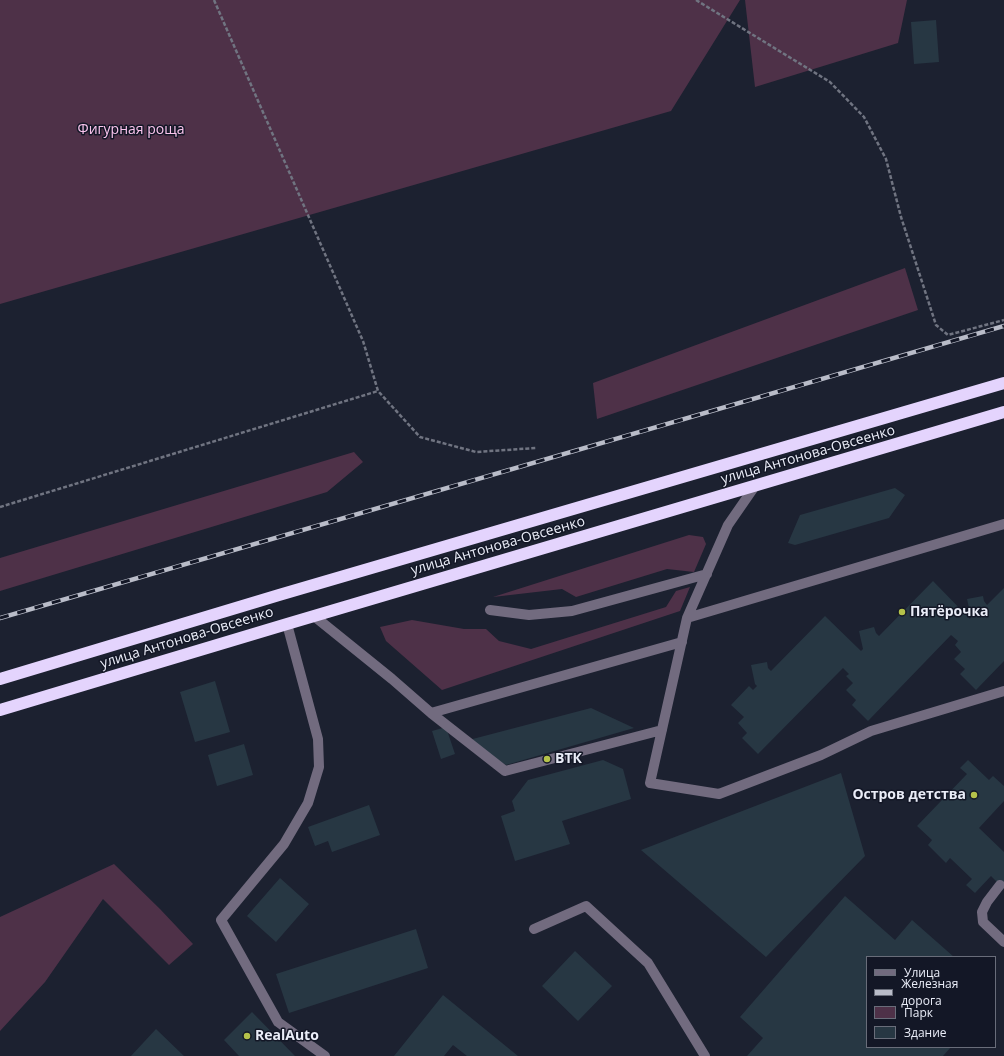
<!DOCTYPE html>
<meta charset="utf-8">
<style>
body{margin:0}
#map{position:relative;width:1004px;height:1056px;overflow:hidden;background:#1c2130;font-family:"Open Sans",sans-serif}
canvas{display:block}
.legend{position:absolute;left:866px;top:956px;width:130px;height:92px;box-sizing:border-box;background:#131726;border:1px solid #696d7a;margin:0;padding:5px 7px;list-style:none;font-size:12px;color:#eaedf8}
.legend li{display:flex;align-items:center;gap:8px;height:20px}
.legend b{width:20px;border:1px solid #696d7a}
</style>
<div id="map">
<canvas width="1004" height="1056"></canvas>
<ul class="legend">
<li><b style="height:5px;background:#726b7f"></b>Улица</li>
<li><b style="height:5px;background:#b9bcc8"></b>Железная дорога</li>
<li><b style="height:11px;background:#4e3148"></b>Парк</li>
<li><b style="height:11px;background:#273743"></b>Здание</li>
</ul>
</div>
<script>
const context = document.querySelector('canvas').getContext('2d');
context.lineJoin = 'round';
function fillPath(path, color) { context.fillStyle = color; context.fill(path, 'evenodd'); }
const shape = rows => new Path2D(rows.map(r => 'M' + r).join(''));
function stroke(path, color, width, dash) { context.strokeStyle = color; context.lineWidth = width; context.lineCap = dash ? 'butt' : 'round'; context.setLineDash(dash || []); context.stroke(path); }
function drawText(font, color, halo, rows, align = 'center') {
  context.font = font + ' "Open Sans",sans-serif'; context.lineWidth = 3; context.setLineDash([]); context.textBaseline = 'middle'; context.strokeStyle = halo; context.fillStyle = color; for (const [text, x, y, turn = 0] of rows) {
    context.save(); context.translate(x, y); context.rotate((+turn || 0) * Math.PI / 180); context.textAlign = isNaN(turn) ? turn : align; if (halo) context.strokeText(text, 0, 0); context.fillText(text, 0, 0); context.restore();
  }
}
fillPath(shape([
 [0,0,740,0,671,111,0,304],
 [745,0,907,0,898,43,755,87],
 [905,268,918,310,597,419,593,383],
 [354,452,363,462,327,492,0,591,0,558],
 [689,535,703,537,706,544,694,572,667,569,576,597,562,589,493,597],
 [690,587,680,611,442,690,386,641,380,627,412,620,464,629,486,629,499,641,531,649,666,607,676,591],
 [114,864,160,909,193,944,169,965,103,899,45,982,0,1031,0,917]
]), '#4e3148');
fillPath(shape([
 [936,20,939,62,914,64,911,22],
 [895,488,905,495,889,518,795,545,788,543,800,515],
 [933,581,970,619,971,617,967,599,983,596,984,601,987,605,1004,588,1004,661,976,690,960,674,965,669,954,659,961,652,955,645,958,641,951,635,868,721,852,705,856,700,846,690,853,683,846,676,849,674,843,668,758,754,742,738,747,733,738,723,744,717,731,705,749,686,753,690,757,686,755,684,751,665,767,662,768,668,771,671,825,616,861,651,863,649,859,631,874,627,876,633,879,636],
 [215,681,230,732,195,742,180,692],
 [591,708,634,728,506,765,465,741],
 [446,727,455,754,441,759,432,731],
 [244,744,253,775,217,786,208,755],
 [603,760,623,769,631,799,562,821,570,844,515,861,501,816,515,811,512,801,528,780],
 [968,760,989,780,993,776,1004,786,1004,801,979,828,1004,852,1004,889,991,876,975,893,966,885,972,879,950,858,946,863,928,845,932,840,917,826,967,774,960,768],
 [841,773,865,856,766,957,641,850],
 [369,805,380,835,332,852,328,841,315,846,308,827],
 [280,878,309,904,276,942,247,916],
 [845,896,895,940,912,920,954,957,867,957,867,1047,951,1047,943,1056,747,1056,763,1038,740,1017],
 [416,929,428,968,289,1013,276,974],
 [575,951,612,986,578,1021,542,986],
 [443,995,518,1056,467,1056,453,1045,444,1056,394,1056],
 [252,1012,295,1056,239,1056,224,1040],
 [156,1029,184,1056,131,1056]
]), '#273743');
stroke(shape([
 [214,0,363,341,378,391,420,437,476,452,536,448],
 [696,0,830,82,864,117,886,159,901,217,936,325,948,335,1004,320],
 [0,507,378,391]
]), '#707481', 2.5, [4, 2]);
stroke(shape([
 [755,486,728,525,687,618,650,783,719,794,821,755,871,731,1004,691],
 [490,610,529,615,572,611,707,574],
 [314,616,392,679,431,713,682,642],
 [687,618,1004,524],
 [287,624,318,739,319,767,308,803,284,844,221,920,278,1022,325,1056],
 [431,713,505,771,662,730],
 [1000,885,987,902,982,912,983,922,1004,942],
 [534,929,586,906,648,963,705,1056]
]), '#726b7f', 10);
stroke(shape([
 [0,679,279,595,1004,383],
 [0,710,287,624,1004,412]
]), '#e4d4fd', 12);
const rail = shape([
 [0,618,1004,326]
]);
stroke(rail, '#b9bcc8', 4.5);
stroke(rail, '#131726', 3, [9]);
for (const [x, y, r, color] of [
 [902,612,4,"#b5c24a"],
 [547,759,4,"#b5c24a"],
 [974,795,4,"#b5c24a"],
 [247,1036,4,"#b5c24a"]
]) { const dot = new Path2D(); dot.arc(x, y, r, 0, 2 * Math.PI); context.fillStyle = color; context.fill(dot); stroke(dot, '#131726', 1.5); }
drawText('14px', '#fac4ed', '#131726', [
 ["Фигурная роща",131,130]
]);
drawText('14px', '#eaedf8', '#131726', [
 ["улица Антонова-Овсеенко",808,455,-16],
 ["улица Антонова-Овсеенко",498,546,-16],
 ["улица Антонова-Овсеенко",187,638,-17]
]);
drawText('bold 14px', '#eaedf8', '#131726', [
 ["Пятёрочка",910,612],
 ["ВТК",555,759],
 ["Остров детства",966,795,"right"],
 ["RealAuto",255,1036]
], 'left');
</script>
